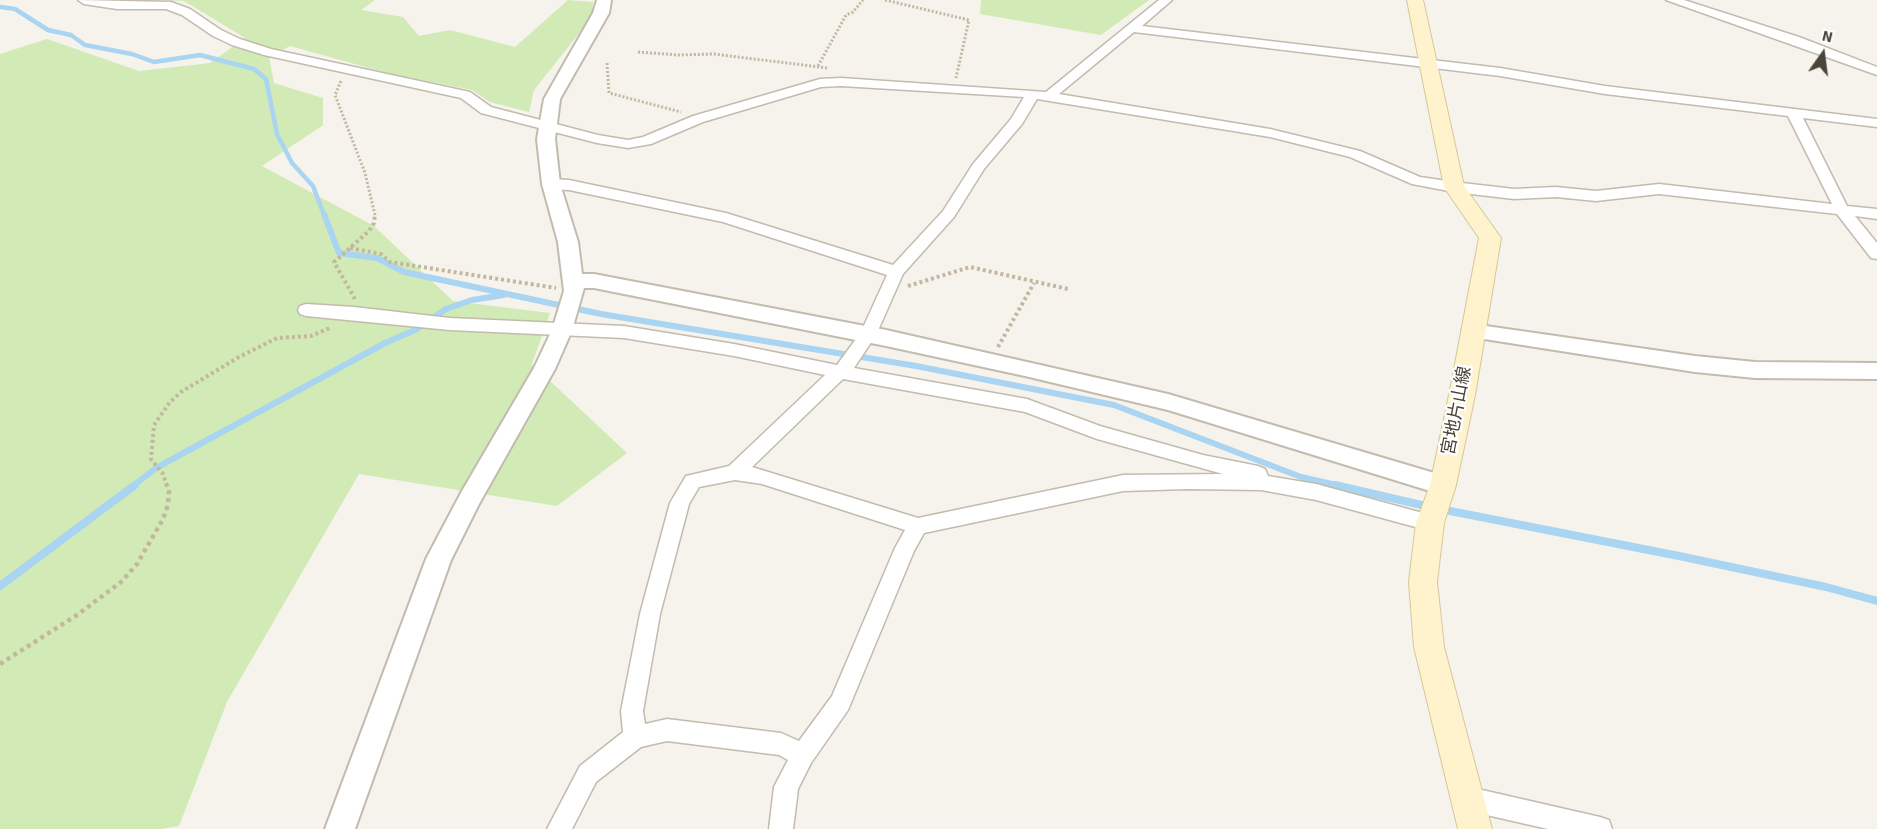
<!DOCTYPE html>
<meta charset="utf-8">
<style>
body{margin:0}
#map{position:relative;width:1877px;height:829px;overflow:hidden;background:#f6f3ec;font-family:"Source Sans 3",sans-serif}
canvas{display:block}
.north{position:absolute;left:1793px;top:24px;width:60px;height:60px;-webkit-text-stroke:4px #fff;paint-order:stroke;rotate:14deg;font-size:16px;font-weight:700;line-height:24px;text-align:center;color:#4b4439}
.north::after{content:'';display:block;margin:auto;width:21px;height:27px;background:#4b4439;clip-path:polygon(50% 0,100% 100%,50% 72%,0 100%)}
</style>
<div id="map">
<canvas width="1877" height="829"></canvas>
<div class="north">N</div>
</div>
<script>
const context = document.querySelector('canvas').getContext('2d');
context.lineJoin = 'round';
function fillPath(path, color) { context.fillStyle = color; context.fill(path, 'evenodd'); }
const shape = rows => new Path2D(rows.map(r => 'M' + r).join(''));
function stroke(path, color, width, dash) { context.strokeStyle = color; context.lineWidth = width; context.lineCap = dash ? 'butt' : 'round'; context.setLineDash(dash || []); context.stroke(path); }
function drawText(font, color, halo, rows, align = 'center') {
  context.font = font + ' "Source Sans 3","Noto Sans JP",sans-serif'; context.lineWidth = 4.5; context.setLineDash([]); context.textBaseline = 'middle'; context.strokeStyle = halo; context.fillStyle = color; for (const [text, x, y, turn = 0] of rows) {
    context.save(); context.translate(x, y); context.rotate((+turn || 0) * Math.PI / 180); context.textAlign = isNaN(turn) ? turn : align; if (halo) context.strokeText(text, 0, 0); context.fillText(text, 0, 0); context.restore();
  }
}
fillPath(shape([
 [153,0,375,0,361,10,403,17,419,36,450,30,515,47,568,0,593,2,592,17,534,90,529,112,490,102,472,90,387,73,290,46,269,57,274,83,323,98,323,125,262,166,374,226,453,301,550,313,532,364,627,453,557,506,359,474,227,702,179,826,161,829,0,829,0,54,47,39,139,71,210,63,245,38,184,1],
 [981,0,1149,0,1101,35,980,14]
]), '#d2eab5');
stroke(shape([
 [0,7,15,9,48,30,71,35,85,45,132,54,154,62,200,55,254,69,266,79,277,134,292,163,313,186,324,215]
]), '#a9d4f2', 4.5);
stroke(shape([
 [324,214,339,253,377,258,404,272,601,314,916,366,1114,405,1301,477,1341,486],
 [133,486,156,468,385,343,415,330,446,309,472,300,504,295]
]), '#a9d4f2', 6);
stroke(shape([
 [1335,485,1430,507],
 [1440,509,1679,556,1826,587,1877,601],
 [0,586,135,485]
]), '#a9d4f2', 8);
const minor = shape([
 [78,0,171,2,190,9,221,30,240,39,271,49,470,92,491,107,598,135,628,140,643,137,693,116,820,79,841,78,1046,92,1159,0,1172,0,1142,26,1500,68,1605,86,1877,119,1877,127,1803,118,1847,206,1877,209,1877,219,1855,216,1877,243,1877,259,1871,258,1837,214,1659,194,1596,201,1556,197,1514,199,1454,192,1412,184,1350,157,1270,137,1037,99,1022,124,984,169,954,217,903,274,876,335,854,368,1027,399,1100,426,1203,455,1258,466,1265,469,1268,476,1316,484,1430,515,1437,517,1440,523,1437,529,1430,531,1316,500,1261,490,1187,489,1123,491,924,533,914,551,848,710,811,763,798,789,793,829,769,829,774,787,788,760,779,755,667,741,641,747,596,782,572,829,547,829,580,766,623,732,621,711,640,614,670,503,686,476,729,466,825,375,734,356,624,338,450,330,306,316,300,314,298,310,300,306,306,304,354,307,450,318,624,326,734,344,837,365,861,332,887,275,723,222,569,190,551,189,544,184,551,179,569,180,726,213,893,265,943,211,973,164,1011,119,1024,97,841,86,821,87,703,122,651,144,628,148,597,143,481,113,461,98,264,55,232,45,213,36,182,15,166,9,117,9,84,4,78,0],
 [1134,32,1500,76,1605,94,1788,116,1832,204,1659,184,1596,191,1556,187,1514,189,1454,182,1420,177,1360,151,1270,129,1059,94,1134,32],
 [843,379,1025,412,1097,439,1223,474,1123,475,918,518,752,467,843,379],
 [735,480,762,484,905,530,895,548,832,696,799,741,781,733,667,719,645,724,643,711,660,614,689,504,699,487,735,480],
 [1666,0,1684,0,1799,37,1877,67,1877,75,1666,0],
 [1469,787,1600,817,1609,820,1612,829,1548,829,1469,811,1461,807,1457,799,1461,791,1469,787]
]);
const tertiary = shape([
 [597,0,611,0,609,13,560,99,555,139,560,184,578,242,582,274,594,274,886,330,1168,394,1451,478,1455,485,1451,492,1443,495,1168,410,1025,376,886,346,594,288,584,288,572,330,555,369,479,504,451,560,355,829,325,829,426,559,462,491,534,368,552,330,564,291,558,242,542,184,537,139,544,99,593,13,597,0],
 [1472,324,1695,356,1755,362,1877,363,1877,379,1755,378,1695,372,1465,336,1462,331,1465,326,1472,324]
]);
const secondary = shape([
 [1407,0,1423,0,1464,186,1501,238,1475,395,1456,485,1444,523,1437,582,1444,647,1492,829,1458,829,1414,647,1409,582,1416,523,1430,485,1449,395,1479,238,1444,187,1407,0]
]);
stroke(minor, '#c2bbae', 3);
stroke(tertiary, '#c2bbae', 4);
stroke(secondary, '#d6c79b', 2);
stroke(shape([
 [885,0,969,20,956,78],
 [638,52,678,55,714,54,827,68],
 [607,63,609,93,681,112],
 [818,66,846,15,853,12,863,0],
 [341,81,335,95,365,173,375,215]
]), '#c4b79f', 3, [2, 2]);
stroke(shape([
 [350,248,381,254,390,262,556,288],
 [908,286,970,267,1068,289],
 [355,299,334,262,369,231,374,223,375,214],
 [998,347,1034,283],
 [167,486,163,474,151,459,154,425,170,402,181,392,239,357,277,338,311,336,330,328]
]), '#c4b79f', 4, [3, 3]);
stroke(shape([
 [0,664,77,615,121,582,137,564,163,519,168,505,169,491,167,485]
]), '#c4b79f', 4.5, [4, 4]);
fillPath(minor, '#fff');
fillPath(tertiary, '#fff');
fillPath(secondary, '#fff3cd');
drawText('18px', '#4b4439', '#fff', [
 ["宮地片山線",1458,411,-79]
]);
</script>
